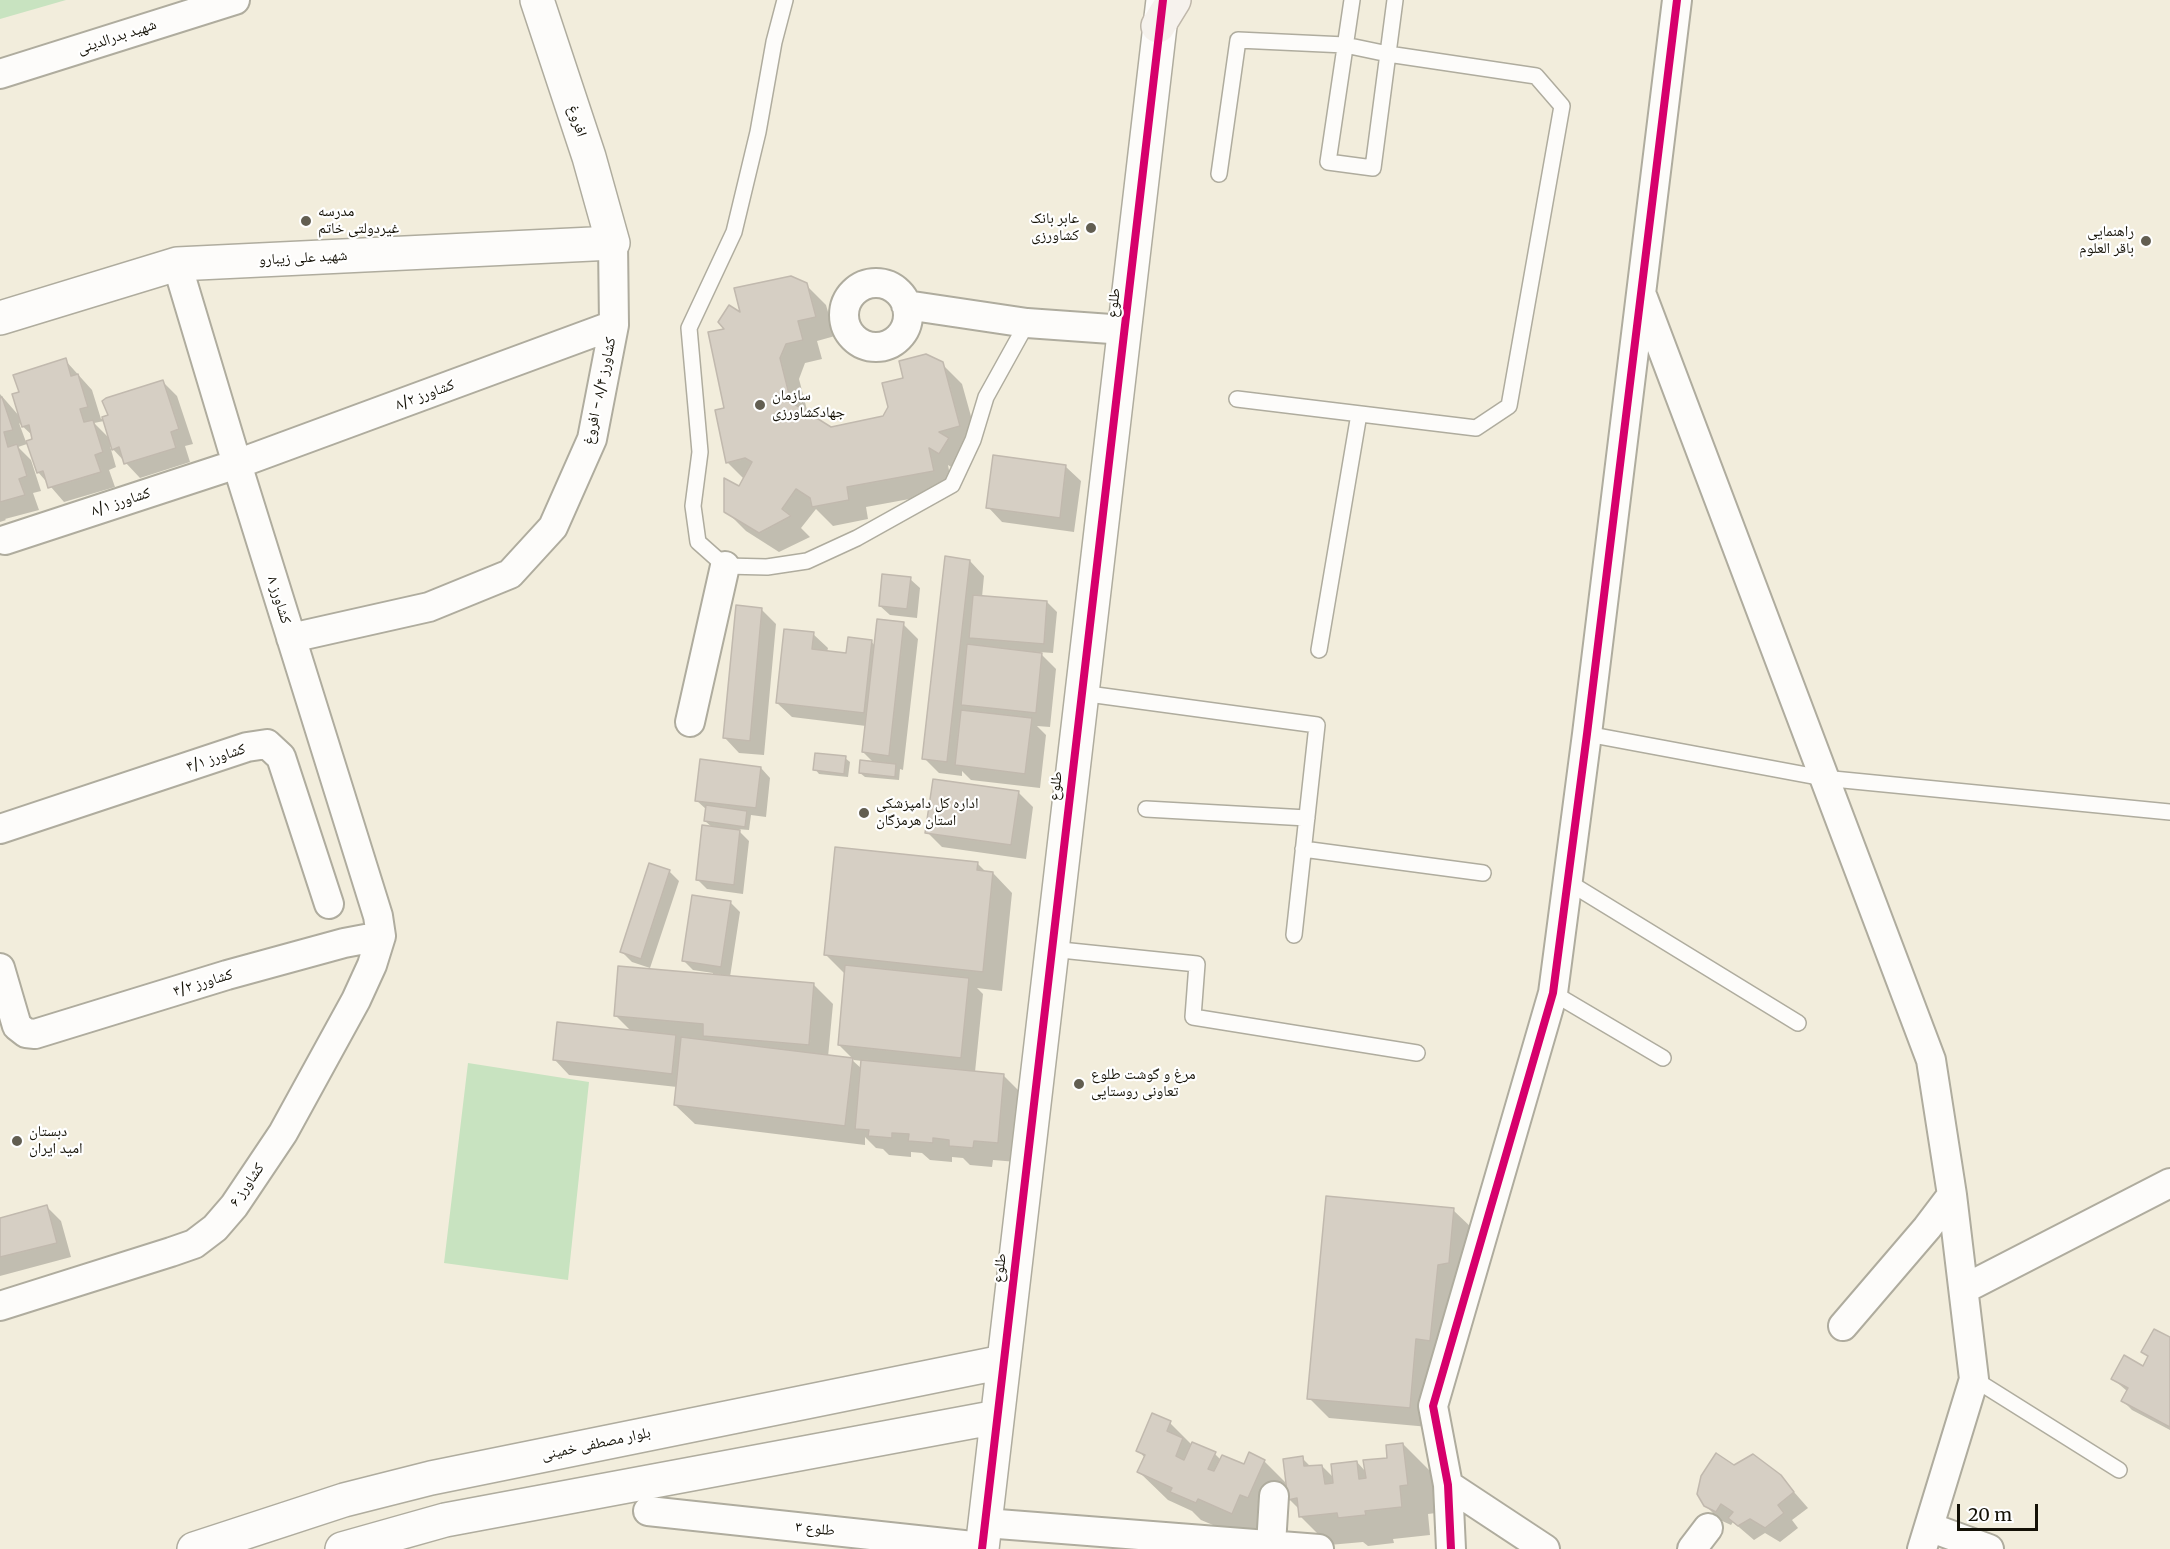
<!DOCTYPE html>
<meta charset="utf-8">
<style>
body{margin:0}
#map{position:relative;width:2170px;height:1549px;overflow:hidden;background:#f2eddc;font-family:Merriweather,serif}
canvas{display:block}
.scale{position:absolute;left:1957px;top:1504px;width:81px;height:27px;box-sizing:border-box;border:3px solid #141106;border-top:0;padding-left:8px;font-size:18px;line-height:21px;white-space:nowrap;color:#141106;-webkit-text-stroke:4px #fff;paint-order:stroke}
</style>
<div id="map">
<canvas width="2170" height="1549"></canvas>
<div class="scale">20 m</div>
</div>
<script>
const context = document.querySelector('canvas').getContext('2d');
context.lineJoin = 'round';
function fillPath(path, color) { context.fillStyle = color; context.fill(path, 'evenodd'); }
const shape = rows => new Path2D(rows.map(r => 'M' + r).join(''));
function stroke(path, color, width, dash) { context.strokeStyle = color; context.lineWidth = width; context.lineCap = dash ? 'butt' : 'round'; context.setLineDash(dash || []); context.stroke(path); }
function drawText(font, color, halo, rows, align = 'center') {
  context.font = font + ' Merriweather,"Noto Naskh Arabic",serif'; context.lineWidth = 4.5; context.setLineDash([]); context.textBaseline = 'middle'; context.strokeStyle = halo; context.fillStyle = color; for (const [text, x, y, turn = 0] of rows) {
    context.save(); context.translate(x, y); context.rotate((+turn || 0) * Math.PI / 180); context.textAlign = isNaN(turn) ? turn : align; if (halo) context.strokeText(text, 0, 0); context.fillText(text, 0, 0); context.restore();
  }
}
fillPath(shape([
 [0,0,66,0,0,19],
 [468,1063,589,1082,568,1280,444,1263]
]), '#c8e3c0');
fillPath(shape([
 [806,285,826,305,835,336,817,341,822,359,805,363,799,379,808,414,831,429,884,417,905,379,942,364,962,384,979,445,960,450,959,472,948,465,953,491,866,507,868,519,833,526,816,509,801,528,810,537,779,552,746,531,726,511,744,479,727,462,727,330,742,315],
 [65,360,92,390,101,419,162,381,177,396,193,444,185,446,190,462,140,478,110,446,116,467,109,470,115,487,64,502,38,472,27,444,18,447,31,460,41,491,33,493,39,510,5,519,6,520,0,522,0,394,20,417,20,393],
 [104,421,110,439,94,423],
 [19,423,33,436,34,440,26,442],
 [1066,467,1081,481,1074,532,1002,522,988,507],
 [970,561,984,576,982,597,1047,602,1057,612,1053,653,1039,652,1056,669,1050,727,1037,726,1046,735,1040,788,971,780,962,771,962,776,939,773,924,758],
 [910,579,920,588,917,618,890,615,880,606],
 [761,609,776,624,764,755,739,753,725,738],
 [903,624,918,639,903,770,900,769,899,780,865,777,860,773,874,763,863,752,866,726,792,717,777,703,813,634,828,648,827,652,847,654,871,641,875,646],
 [845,758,850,762,848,777,819,774,815,769],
 [761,768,770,778,766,817,751,815,749,830,737,829,749,841,743,894,707,889,697,879,713,828,705,821,707,810,696,800],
 [1018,792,1033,807,1026,859,942,847,927,832],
 [977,863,987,873,993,873,1012,893,1002,991,977,988,983,994,975,1072,1003,1075,1023,1095,1017,1162,993,1160,992,1167,970,1165,963,1158,952,1157,952,1162,930,1160,922,1153,911,1152,911,1157,889,1155,883,1149,876,1148,865,1137,865,1145,695,1124,675,1105,677,1087,569,1075,555,1060,632,1032,615,1015,713,976,713,973,693,970,684,961,730,902,740,912,730,977,813,984,833,1004,828,1057,852,1060,862,1069,862,1061,854,1060,839,1045,846,975,826,955],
 [669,871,679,881,650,968,632,962,622,952],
 [46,1206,61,1221,71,1257,0,1276,0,1220],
 [1453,1210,1473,1229,1429,1427,1329,1418,1309,1398],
 [2170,1339,2170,1430,2132,1410,2122,1400,2127,1391,2113,1379,2144,1368,2149,1358,2143,1352],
 [1170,1423,1192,1445,1215,1454,1221,1460,1244,1466,1264,1461,1287,1484,1302,1458,1311,1467,1322,1466,1335,1479,1357,1462,1366,1472,1389,1459,1403,1444,1432,1473,1436,1513,1428,1514,1430,1535,1393,1539,1394,1543,1368,1546,1363,1542,1329,1545,1301,1517,1300,1510,1289,1499,1277,1526,1261,1542,1226,1527,1225,1530,1201,1520,1192,1511,1168,1500,1139,1472,1145,1458,1138,1450],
 [1734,1467,1780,1476,1808,1508,1792,1520,1798,1528,1780,1542,1765,1533,1754,1540,1733,1522,1731,1525,1720,1520,1705,1505]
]), '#0003');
const building = shape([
 [791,276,807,283,816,317,798,321,803,340,786,344,780,358,791,402,831,427,883,416,888,407,882,383,903,378,899,361,926,354,943,362,960,426,939,432,949,438,939,454,929,448,934,471,847,487,849,500,812,507,810,498,796,489,782,509,791,516,759,533,724,512,724,478,739,486,752,462,745,458,726,463,715,410,724,408,708,332,724,329,718,322,729,305,740,312,734,288,791,276],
 [66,358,71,376,78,374,88,407,80,409,84,422,93,420,103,452,95,455,101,472,48,488,43,471,37,473,26,441,32,439,29,425,22,427,12,394,19,392,13,375,66,358],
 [163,380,179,429,171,432,176,448,124,464,119,447,112,450,102,417,108,415,102,401,106,398,163,380],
 [2,397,13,430,4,432,8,447,17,444,27,476,19,479,25,495,0,502,0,398,2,397],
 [993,455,1066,465,1060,518,986,508,993,455],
 [945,556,970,560,947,762,922,759,945,556],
 [882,574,911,577,907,609,879,606,882,574],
 [973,595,1047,601,1044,644,969,638,973,595],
 [736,605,762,608,750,741,723,738,736,605],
 [877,619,904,622,889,756,862,752,877,619],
 [784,629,814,632,812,649,846,653,848,637,872,640,864,713,776,703,784,629],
 [967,644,1042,653,1036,713,961,705,967,644],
 [961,710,1032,718,1025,774,955,765,961,710],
 [815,753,846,756,844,774,813,770,815,753],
 [700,759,761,767,756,808,695,801,700,759],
 [860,760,896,764,895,777,859,773,860,760],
 [933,779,1019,791,1011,845,925,833,933,779],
 [706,805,747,811,745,827,704,821,706,805],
 [702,825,740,830,734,885,696,880,702,825],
 [835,847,978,862,977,870,993,872,983,972,824,955,835,847],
 [649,863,670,870,641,959,620,952,649,863],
 [692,895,731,901,721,967,682,961,692,895],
 [845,965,969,978,961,1058,838,1045,845,965],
 [618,966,814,983,809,1045,703,1036,703,1024,614,1016,618,966],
 [557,1022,676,1035,672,1074,553,1060,557,1022],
 [681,1037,853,1058,845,1126,674,1105,681,1037],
 [861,1060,1004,1074,998,1143,974,1141,973,1148,949,1146,949,1140,933,1138,933,1143,908,1141,909,1134,892,1133,892,1138,868,1136,869,1130,855,1129,861,1060],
 [1326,1196,1454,1208,1449,1263,1438,1265,1430,1341,1416,1339,1410,1408,1307,1399,1326,1196],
 [47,1205,57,1243,0,1257,0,1218,47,1205],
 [2154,1329,2170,1337,2170,1427,2121,1401,2128,1388,2111,1379,2124,1355,2143,1366,2148,1356,2141,1352,2154,1329],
 [1152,1413,1171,1421,1167,1431,1183,1438,1176,1456,1184,1460,1192,1442,1216,1452,1208,1469,1214,1471,1222,1455,1244,1464,1249,1452,1265,1460,1248,1498,1240,1495,1232,1514,1198,1499,1196,1503,1170,1492,1172,1488,1137,1472,1145,1455,1136,1451,1152,1413],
 [1403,1443,1408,1485,1400,1486,1402,1507,1365,1511,1366,1515,1338,1518,1337,1513,1299,1517,1297,1498,1288,1500,1283,1459,1303,1456,1304,1466,1322,1465,1325,1484,1333,1483,1331,1464,1357,1461,1359,1479,1366,1478,1363,1460,1387,1458,1386,1445,1403,1443],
 [1716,1453,1734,1465,1753,1454,1781,1475,1794,1492,1778,1505,1784,1513,1765,1528,1750,1519,1738,1526,1728,1518,1733,1512,1721,1504,1716,1512,1704,1506,1697,1494,1701,1476,1716,1453]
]);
fillPath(building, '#d6cfc4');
stroke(building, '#c1b9ae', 1.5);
const service = shape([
 [785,0,774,42,758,132,734,232,689,328,700,452,693,506,698,542,725,566,767,567,807,561,857,538,952,485,973,440,986,397,1027,323],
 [1352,0,1328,162,1373,168,1395,0],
 [1219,174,1238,40,1345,45,1388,54,1536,76,1562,106,1509,406,1476,428,1237,399],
 [1319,650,1359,414],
 [1081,693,1317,725,1294,935],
 [1587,734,1823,778,2170,812],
 [1146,809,1307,818],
 [1303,849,1483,873],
 [1568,882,1798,1023],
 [1051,949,1197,964,1193,1017,1417,1053],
 [1553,993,1663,1058],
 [1974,1379,2119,1470]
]);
const minor = shape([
 [0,74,235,0],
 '844 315a32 32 0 1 1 64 0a32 32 0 1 1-64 0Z',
 [1643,298,1931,1060,1952,1195,1974,1379,1922,1549],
 [906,305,1027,323,1125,330],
 [5,540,237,464,614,325],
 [291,638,429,607,510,574,553,527,592,439,614,325,613,243],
 [690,722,725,566],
 [0,829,247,747,267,744,281,757,329,904],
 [0,968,17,1026,26,1033,35,1034,227,975,344,943,381,936],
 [1964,1289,2170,1183],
 [0,1306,171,1252,194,1244,215,1228,234,1206,283,1133,356,1000,372,965,381,936,378,916,237,464,177,264],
 [1843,1326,1927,1228,1952,1195],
 [1448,1485,1545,1549],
 [648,1511,982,1547],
 [985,1523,1319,1549],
 [1929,1527,1989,1549],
 [1271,1545,1274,1496],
 [1451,1549,1448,1485,1433,1406,1553,993,1587,734,1677,0],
 [1692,1549,1708,1528]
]);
const tertiary = shape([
 [0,318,177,264,613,243,589,157,537,0],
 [194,1549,344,1500,431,1478,1003,1362],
 [342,1549,445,1520,997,1417],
 [982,1549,1163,0]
]);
const primary = shape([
 [1158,26,1174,0]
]);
stroke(service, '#afac9e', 18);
stroke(minor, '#afac9e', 32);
stroke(tertiary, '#afac9e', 36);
stroke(primary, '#bfb7aa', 36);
stroke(service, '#fdfcfa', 15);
stroke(minor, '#fdfcfa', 28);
stroke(tertiary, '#fdfcfa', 33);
stroke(primary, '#f6f2ed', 33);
stroke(shape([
 [982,1549,1163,0],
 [1451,1549,1448,1485,1433,1406,1553,993,1587,734,1677,0]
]), '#d6006c', 8);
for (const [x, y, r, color] of [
 [306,221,6,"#625e51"],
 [1091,228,6,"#625e51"],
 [2146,241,6,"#625e51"],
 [760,405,6,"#625e51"],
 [864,813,6,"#625e51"],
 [1079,1084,6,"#625e51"],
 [17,1141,6,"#625e51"]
]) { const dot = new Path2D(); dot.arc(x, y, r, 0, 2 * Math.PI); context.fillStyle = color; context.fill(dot); stroke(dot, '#fff', 2); }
drawText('15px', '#141106', '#fff', [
 ["شهید بدرالدینی",117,37,-18],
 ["افروغ",577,121,72],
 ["شهید علی زیبارو",303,258,-3],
 ["طلوع",1114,303,-84],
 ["کشاورز ۸/۴ - افروغ",600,391,-78],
 ["کشاورز ۸/۲",425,395,-20],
 ["کشاورز ۸/۱",121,502,-18],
 ["کشاورز ۸",279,600,73],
 ["کشاورز ۴/۱",216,758,-18],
 ["طلوع",1056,786,-83],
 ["کشاورز ۴/۲",203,983,-17],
 ["کشاورز ۶",247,1185,-55],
 ["طلوع",1000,1268,-83],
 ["بلوار مصطفی خمینی",596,1444,-12],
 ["طلوع ۳",815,1529,6]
]);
drawText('15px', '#141106', '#fff', [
 ["مدرسه",318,212],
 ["غیردولتی خاتم",318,229],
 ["عابر بانک",1079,219,"right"],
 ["کشاورزی",1079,236,"right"],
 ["راهنمایی",2134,232,"right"],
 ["باقر العلوم",2134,249,"right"],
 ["سازمان",772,396],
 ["جهادکشاورزی",772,413],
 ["اداره کل دامپزشکی",876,804],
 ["استان هرمزگان",876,821],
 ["مرغ و گوشت طلوع",1091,1075],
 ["تعاونی روستایی",1091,1092],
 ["دبستان",29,1132],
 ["امید ایران",29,1149]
], 'left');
</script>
